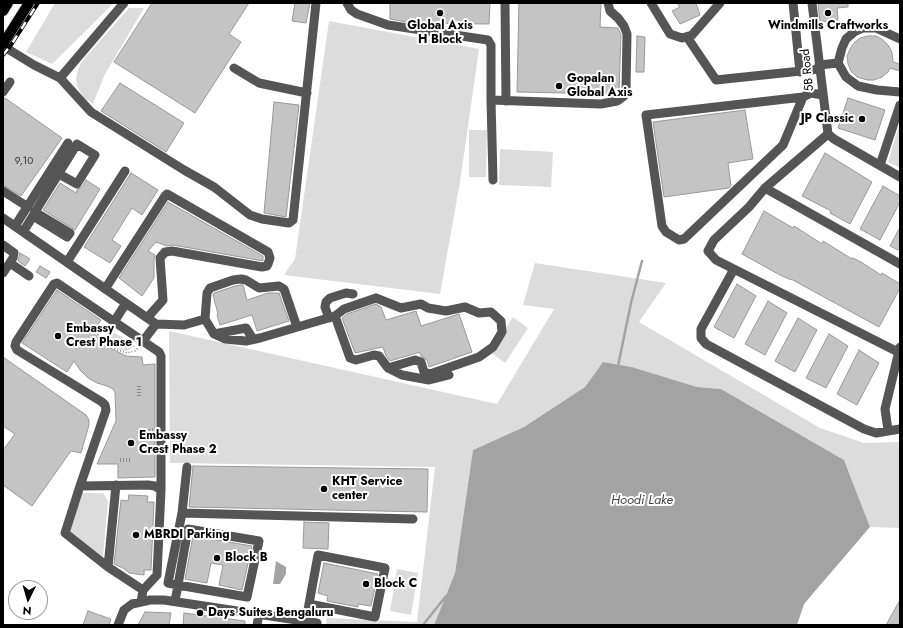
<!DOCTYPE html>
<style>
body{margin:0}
#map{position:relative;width:903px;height:628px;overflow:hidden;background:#fff;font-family:Jost,sans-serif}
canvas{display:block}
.frame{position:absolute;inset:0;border:4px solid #000;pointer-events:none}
.north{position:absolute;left:8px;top:580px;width:40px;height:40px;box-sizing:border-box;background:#fff;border:1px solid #999;border-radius:50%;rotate:185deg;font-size:11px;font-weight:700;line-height:16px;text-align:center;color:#000}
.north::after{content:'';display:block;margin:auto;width:14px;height:18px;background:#000;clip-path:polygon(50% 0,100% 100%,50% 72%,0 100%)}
</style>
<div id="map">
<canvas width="903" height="628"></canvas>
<div class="frame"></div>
<div class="north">N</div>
</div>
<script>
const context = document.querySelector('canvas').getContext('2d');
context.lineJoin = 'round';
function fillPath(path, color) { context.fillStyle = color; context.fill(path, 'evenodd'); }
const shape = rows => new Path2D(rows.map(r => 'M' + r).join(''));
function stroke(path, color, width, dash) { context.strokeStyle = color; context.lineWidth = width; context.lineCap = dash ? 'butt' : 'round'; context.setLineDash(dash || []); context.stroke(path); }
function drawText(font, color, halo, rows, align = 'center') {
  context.font = font + ' Jost,sans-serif'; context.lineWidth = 4; context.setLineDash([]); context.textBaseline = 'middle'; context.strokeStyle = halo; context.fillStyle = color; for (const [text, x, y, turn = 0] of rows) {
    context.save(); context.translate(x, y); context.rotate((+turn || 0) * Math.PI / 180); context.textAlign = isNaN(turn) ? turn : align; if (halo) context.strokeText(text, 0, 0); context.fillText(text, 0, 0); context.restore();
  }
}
fillPath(shape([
 [55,3,113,4,52,64,26,52],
 [129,8,144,8,105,74,93,104,84,98,78,88,76,79,78,69,83,60],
 [329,21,479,49,460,182,440,294,284,275,295,259],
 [900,122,900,168,888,162],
 [469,130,487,130,486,177,469,177],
 [500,149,553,152,551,187,499,185],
 [535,263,666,283,639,322,820,428,864,443,900,442,900,528,870,527,844,460,721,389,697,387,632,367,603,362,585,387,524,427,473,450,455,573,434,625,326,625,327,618,417,622,435,467,170,463,169,331,497,404,554,309,523,305],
 [513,317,528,328,505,363,490,352],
 [112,331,136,346,126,351,118,349,112,343,111,335],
 [80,493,103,493,108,501,103,557,69,531],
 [397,569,418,573,411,615,390,611]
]), '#dcdcdc');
fillPath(shape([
 [603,362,632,367,697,387,721,389,844,460,870,527,804,604,797,625,434,625,455,573,473,450,524,427,585,387],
 [276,561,286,567,286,574,280,584,273,584]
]), '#a3a3a3');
stroke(shape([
 [618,366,631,303,642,261],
 [423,625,446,596]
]), '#a3a3a3', 2.5);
const building = shape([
 [152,3,249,3,229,34,241,42,195,113,114,62,152,3],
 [295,3,310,3,306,23,292,21,295,3],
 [390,3,490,3,489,24,412,23,390,19,390,3],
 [519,3,601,3,600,27,618,28,621,35,619,92,616,94,517,92,519,3],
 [677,3,696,3,700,15,680,24,672,11,680,7,677,3],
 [818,3,848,3,848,7,837,8,838,20,820,22,818,3],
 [637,36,645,37,644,72,636,72,637,36],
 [868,36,876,36,883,40,888,45,892,52,893,62,900,64,900,71,890,68,888,72,882,77,874,80,867,80,857,77,851,71,848,64,847,56,850,49,854,43,860,38,868,36],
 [120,83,184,123,166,152,101,111,120,83],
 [3,98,5,98,62,138,21,196,3,185,3,98],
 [848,98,885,110,875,140,838,128,848,98],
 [274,102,299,105,286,217,264,213,274,102],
 [745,110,753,159,728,163,731,186,729,188,664,197,653,122,745,110],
 [825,153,872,182,850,224,830,213,831,211,802,196,825,153],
 [131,173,158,190,142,215,132,208,112,240,121,246,110,263,84,247,131,173],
 [86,180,100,189,75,230,43,210,60,183,76,193,77,190,82,187,86,180],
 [883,186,900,196,900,202,880,240,860,229,883,186],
 [168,202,263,256,263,261,173,245,167,246,156,242,148,251,155,255,154,258,154,278,142,296,119,278,168,202],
 [764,211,793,228,794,226,822,244,823,241,852,259,853,258,861,262,881,275,882,273,900,284,900,288,879,327,791,279,791,280,780,275,742,254,764,211],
 [900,227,900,247,898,250,890,246,900,227],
 [20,253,30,259,25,266,18,261,20,253],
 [40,266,50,272,46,278,36,272,40,266],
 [737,284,756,296,734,338,714,327,737,284],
 [241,285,243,285,247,300,268,293,279,293,289,321,257,331,252,315,220,325,217,315,218,314,213,295,214,293,235,286,241,285],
 [57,290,101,320,95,329,101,339,110,348,126,356,142,357,143,365,155,364,155,477,118,478,118,464,97,464,116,421,115,392,113,389,107,386,97,383,88,378,80,370,74,361,67,372,22,343,57,290],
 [768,301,787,313,765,355,745,344,768,301],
 [376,304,381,307,386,320,416,311,421,326,459,314,472,352,429,367,427,360,421,356,420,352,390,361,386,356,383,347,355,353,342,318,347,314,376,304],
 [798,318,817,330,795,372,775,361,798,318],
 [829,334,848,346,826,388,806,378,829,334],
 [859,350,879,363,857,405,837,394,859,350],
 [3,357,86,415,89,420,89,425,81,453,71,451,32,506,3,485,3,450,15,434,3,426,3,357],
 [193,466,428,469,427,512,189,507,193,466],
 [129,495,148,496,147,502,154,502,151,570,144,570,144,575,129,573,123,568,114,564,121,500,128,501,129,495],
 [304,522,329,523,328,549,303,548,304,522],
 [193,536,252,546,242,590,219,585,223,565,211,563,207,583,185,579,193,536],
 [324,563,378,574,371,606,358,604,358,607,327,601,328,596,318,593,324,563],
 [900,600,900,625,886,625,900,600],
 [88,611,111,619,109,625,83,625,88,611],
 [145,612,171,613,169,625,138,625,145,612],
 [184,613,245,621,245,625,183,625,184,613]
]);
fillPath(building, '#c4c4c4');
stroke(building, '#999', 1);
const major = shape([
 [3,11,8,3],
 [3,44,29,3]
]);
stroke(major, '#dbdbdb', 12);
stroke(shape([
 [110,329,109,339,115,349,127,353,135,351,138,348],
 [138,396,138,386,140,386,140,396],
 [143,430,153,429,153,431,143,432],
 [130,461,120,461,120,459,130,459]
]), '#777', 1.5, [1, 2]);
stroke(shape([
 [347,3,351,10,357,14,388,25,488,40,491,45,491,100,601,104,617,101,624,96,626,90,627,34,624,26,618,18,610,11,608,3],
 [505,3,506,101],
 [651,3,670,34,682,38,692,35,720,3],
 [793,3,800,72],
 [812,3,828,134],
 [687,37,716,80,820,69],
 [900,39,876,28,863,28,854,32,846,39,842,48,838,63,846,77,858,86,877,90,900,92],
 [3,46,34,65,60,78,91,112,184,170,214,187,250,215,262,219,289,223,293,220,316,3],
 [819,65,838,63],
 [234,68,259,83,307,93],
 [60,78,124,3],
 [3,92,10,82],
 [803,97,783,145,684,239,679,240,666,232,662,226,646,115,803,97,811,93,823,95],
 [491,100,493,180],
 [828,134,765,188,749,207,714,240,708,251,716,260,898,352],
 [828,134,834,139,900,177],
 [880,165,900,105],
 [765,188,900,264],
 [3,191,28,207],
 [35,212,77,144,95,155,77,184,59,174],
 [3,218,156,324,184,325,205,319],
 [15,226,68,143],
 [23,232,33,216,67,237,70,233,35,212,33,216],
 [3,245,14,253,13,258,3,273],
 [67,262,125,171],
 [10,263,29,276],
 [734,269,701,329,701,338,706,344,864,429,876,433,900,429],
 [105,289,165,196,167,194,268,252,270,258,268,264,267,266,262,267,172,251,165,252,160,258,163,300,147,318],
 [376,298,401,308,421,304,428,308,446,311,465,307,479,313,491,312,501,321,502,332,493,347,479,357,430,374,424,372,421,362,415,360,388,368,379,356,374,355,356,360,350,358,335,316,344,309,376,298],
 [329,318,325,307,326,302,330,298,346,293,353,294],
 [114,322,126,303],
 [297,327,284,289,279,286,259,288,246,280,241,279,233,280,210,288,207,293,205,319,214,334,225,339,246,341,260,338,335,316],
 [214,334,246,328,253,339],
 [143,341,156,324],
 [388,368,402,375,429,380,449,375],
 [888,430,885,409,900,347],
 [80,486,148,485,155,486,161,490],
 [182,513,187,467],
 [108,567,116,485],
 [175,601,178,585,188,529,259,541,247,597,178,585,168,583,182,513,413,519],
 [141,602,143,590,157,575,161,490,161,356,159,352,57,283,54,284,16,342,15,346,17,350,102,402,105,405,106,410,80,486,65,533,108,567,143,590],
 [306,622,309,604,318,555,385,568,375,617,309,604],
 [118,625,124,610,132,604,150,600,164,600,317,623],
 [257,625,259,614]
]), '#555', 9);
stroke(major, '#000', 10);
const rail = shape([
 [3,55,11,45,38,3]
]);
stroke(rail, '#000', 4);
stroke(rail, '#fff', 2.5, [8]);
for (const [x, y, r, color] of [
 [440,13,4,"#000"],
 [828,13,4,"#000"],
 [559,86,4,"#000"],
 [862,119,4,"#000"],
 [58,336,4,"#000"],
 [131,443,4,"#000"],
 [324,489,4,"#000"],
 [136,535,4,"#000"],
 [217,558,4,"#000"],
 [366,584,4,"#000"],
 [200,613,4,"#000"]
]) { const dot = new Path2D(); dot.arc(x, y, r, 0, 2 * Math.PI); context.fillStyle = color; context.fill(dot); stroke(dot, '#fff', 1.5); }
drawText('10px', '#313131', null, [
 ["9,10",24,162]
]);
drawText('bold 12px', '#000', '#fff', [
 ["Global Axis",440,26,"center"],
 ["H Block",440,40,"center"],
 ["Windmills Craftworks",828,26,"center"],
 ["Gopalan",567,79],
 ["Global Axis",567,93],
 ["JP Classic",854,119,"right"],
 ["Embassy",66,329],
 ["Crest Phase 1",66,343],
 ["Embassy",139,436],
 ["Crest Phase 2",139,450],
 ["KHT Service",332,482],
 ["center",332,496],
 ["MBRDI Parking",144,535],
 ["Block B",225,558],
 ["Block C",374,584],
 ["Days Suites Bengaluru",208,613]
], 'left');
drawText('12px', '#000', '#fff', [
 ["5B Road",808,70,-96]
]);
drawText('italic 13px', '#444', '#fff', [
 ["Hoodi Lake",642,501]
]);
</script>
